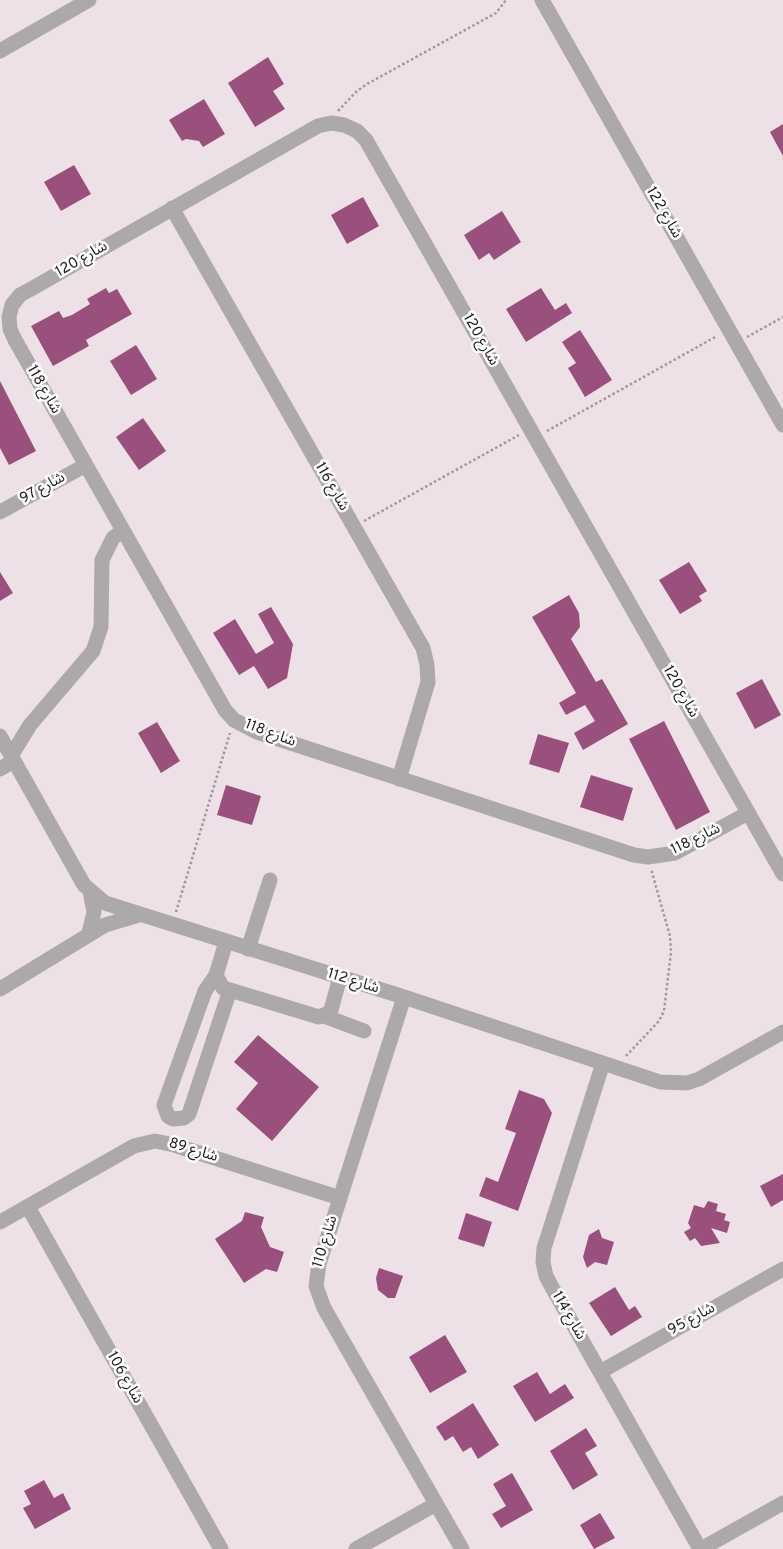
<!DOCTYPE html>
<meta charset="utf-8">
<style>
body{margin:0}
canvas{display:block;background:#ede1e7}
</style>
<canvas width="783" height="1549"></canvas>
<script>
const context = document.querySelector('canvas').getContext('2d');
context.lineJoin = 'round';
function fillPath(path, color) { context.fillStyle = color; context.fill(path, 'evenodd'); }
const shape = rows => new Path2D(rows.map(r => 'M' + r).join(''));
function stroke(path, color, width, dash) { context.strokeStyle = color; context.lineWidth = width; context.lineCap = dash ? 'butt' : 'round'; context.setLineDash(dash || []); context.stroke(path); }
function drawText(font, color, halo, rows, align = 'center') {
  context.font = font + ' Overpass,"Noto Sans Arabic",sans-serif'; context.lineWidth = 5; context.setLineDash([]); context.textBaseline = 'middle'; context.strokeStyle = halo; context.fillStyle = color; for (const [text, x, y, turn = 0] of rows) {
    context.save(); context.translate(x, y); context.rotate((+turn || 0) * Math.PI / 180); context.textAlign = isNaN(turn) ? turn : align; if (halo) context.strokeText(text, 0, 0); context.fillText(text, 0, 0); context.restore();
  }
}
fillPath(shape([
 [268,57,284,84,273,91,285,109,255,127,228,83],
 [204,99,225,134,203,147,199,141,186,139,182,141,169,120],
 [783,124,783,156,770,132],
 [74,165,91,194,61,211,44,182],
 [363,197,379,226,347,244,331,215],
 [502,211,521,242,494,260,489,253,479,260,464,235],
 [106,288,109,293,117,289,132,314,86,340,89,346,53,366,31,326,59,311,63,318,72,315,90,304,87,299],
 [541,288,555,310,566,303,572,313,526,342,506,309],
 [580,330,612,380,585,397,568,368,576,363,562,342],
 [136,345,157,379,131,395,110,361],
 [0,381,36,451,9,465,0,448],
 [143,418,166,451,139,470,116,437],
 [689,562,707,591,699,596,702,601,680,614,659,580],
 [0,572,13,593,0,601],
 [569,595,579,613,580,627,571,639,596,682,602,679,628,724,583,750,574,733,595,721,585,705,566,715,559,703,576,693,532,617],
 [271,607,293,644,287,678,268,689,254,666,239,675,213,633,235,619,256,654,274,643,258,614],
 [762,679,781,715,755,729,736,693],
 [664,721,710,812,676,830,629,739],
 [157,722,180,761,161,773,138,733],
 [538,734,569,743,559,773,529,764],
 [591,775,633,788,623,821,580,807],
 [226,785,261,796,252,825,217,815],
 [258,1035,319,1087,272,1141,236,1109,258,1083,234,1062],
 [519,1090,544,1099,552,1113,518,1211,479,1196,486,1177,498,1182,516,1133,505,1129],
 [783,1174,783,1200,771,1207,760,1186],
 [708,1201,718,1204,716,1211,726,1214,724,1220,730,1222,727,1233,711,1228,720,1243,701,1246,695,1238,690,1241,684,1232,691,1228,688,1223,694,1205,704,1208],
 [245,1212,264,1217,261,1227,270,1247,284,1252,277,1272,266,1269,244,1283,215,1239,242,1221],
 [466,1213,492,1222,484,1247,458,1239],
 [599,1229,602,1238,614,1242,607,1265,595,1262,587,1268,583,1257,589,1235],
 [379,1268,403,1276,395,1298,388,1298,378,1290,376,1278],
 [615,1287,629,1310,635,1306,642,1317,611,1336,589,1303],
 [445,1335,467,1372,430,1393,409,1357],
 [537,1372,550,1394,565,1384,574,1398,535,1422,513,1386],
 [473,1403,499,1445,478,1459,471,1447,463,1452,453,1436,445,1441,436,1427],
 [586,1428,597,1446,585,1453,598,1475,573,1490,550,1451],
 [512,1473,533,1510,501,1528,492,1514,506,1506,493,1484],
 [44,1480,54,1498,63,1493,71,1509,35,1529,23,1508,31,1504,24,1491],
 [600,1513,615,1538,594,1549,580,1525]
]), '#9a507d');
stroke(shape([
 [338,111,356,92,367,84,496,13,506,0],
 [747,337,783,317],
 [547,431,717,336],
 [364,521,519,435],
 [176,912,230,733],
 [626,1056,659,1021,664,1011,671,952,670,936,651,869]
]), '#a0979c', 2.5, [2.5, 2.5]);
stroke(shape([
 [542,0,783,425],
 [0,51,89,0],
 [172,208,423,648,427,665,428,682,399,779],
 [0,512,86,465],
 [0,736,84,885,105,903,404,997,660,1082,687,1083,699,1079,783,1032],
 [11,756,30,725,93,651,101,627,102,560,113,538,123,530],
 [0,769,14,761],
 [748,813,675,853,648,857,634,855,257,732,234,720,225,710,15,340,10,329,9,317,12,305,20,295,31,289,318,126,331,123,344,125,357,131,366,140,783,874],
 [89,933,94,912,90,891],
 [226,942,216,975,223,988,230,990,319,1017,328,1013,331,1010,340,977],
 [248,949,270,880],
 [216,975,205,991,164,1105,168,1116,173,1119,184,1118,189,1114,230,990],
 [0,989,105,925,139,915],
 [404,997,319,1264,316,1286,324,1308,462,1549],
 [324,1016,364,1031],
 [603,1063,544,1248,543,1262,546,1276,553,1289,700,1549],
 [28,1207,221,1549],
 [0,1222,134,1146,155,1141,174,1145,340,1198],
 [600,1372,783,1269],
 [356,1549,436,1504],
 [701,1549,783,1503]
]), '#ada8ab', 15);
drawText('15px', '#221e20', '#fff', [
 ["شارع 122",663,213,60],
 ["شارع 120",82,260,-30],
 ["شارع 120",480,340,60],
 ["شارع 118",43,390,60],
 ["شارع 116",331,487,60],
 ["شارع 97",43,489,-29],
 ["شارع 120",680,692,60],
 ["شارع 118",270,734,21],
 ["شارع 118",696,840,-26],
 ["شارع 112",353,982,17],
 ["شارع 89",193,1151,17],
 ["شارع 110",326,1242,-73],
 ["شارع 114",568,1316,60],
 ["شارع 95",692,1320,-29],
 ["شارع 106",124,1378,60]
]);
</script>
